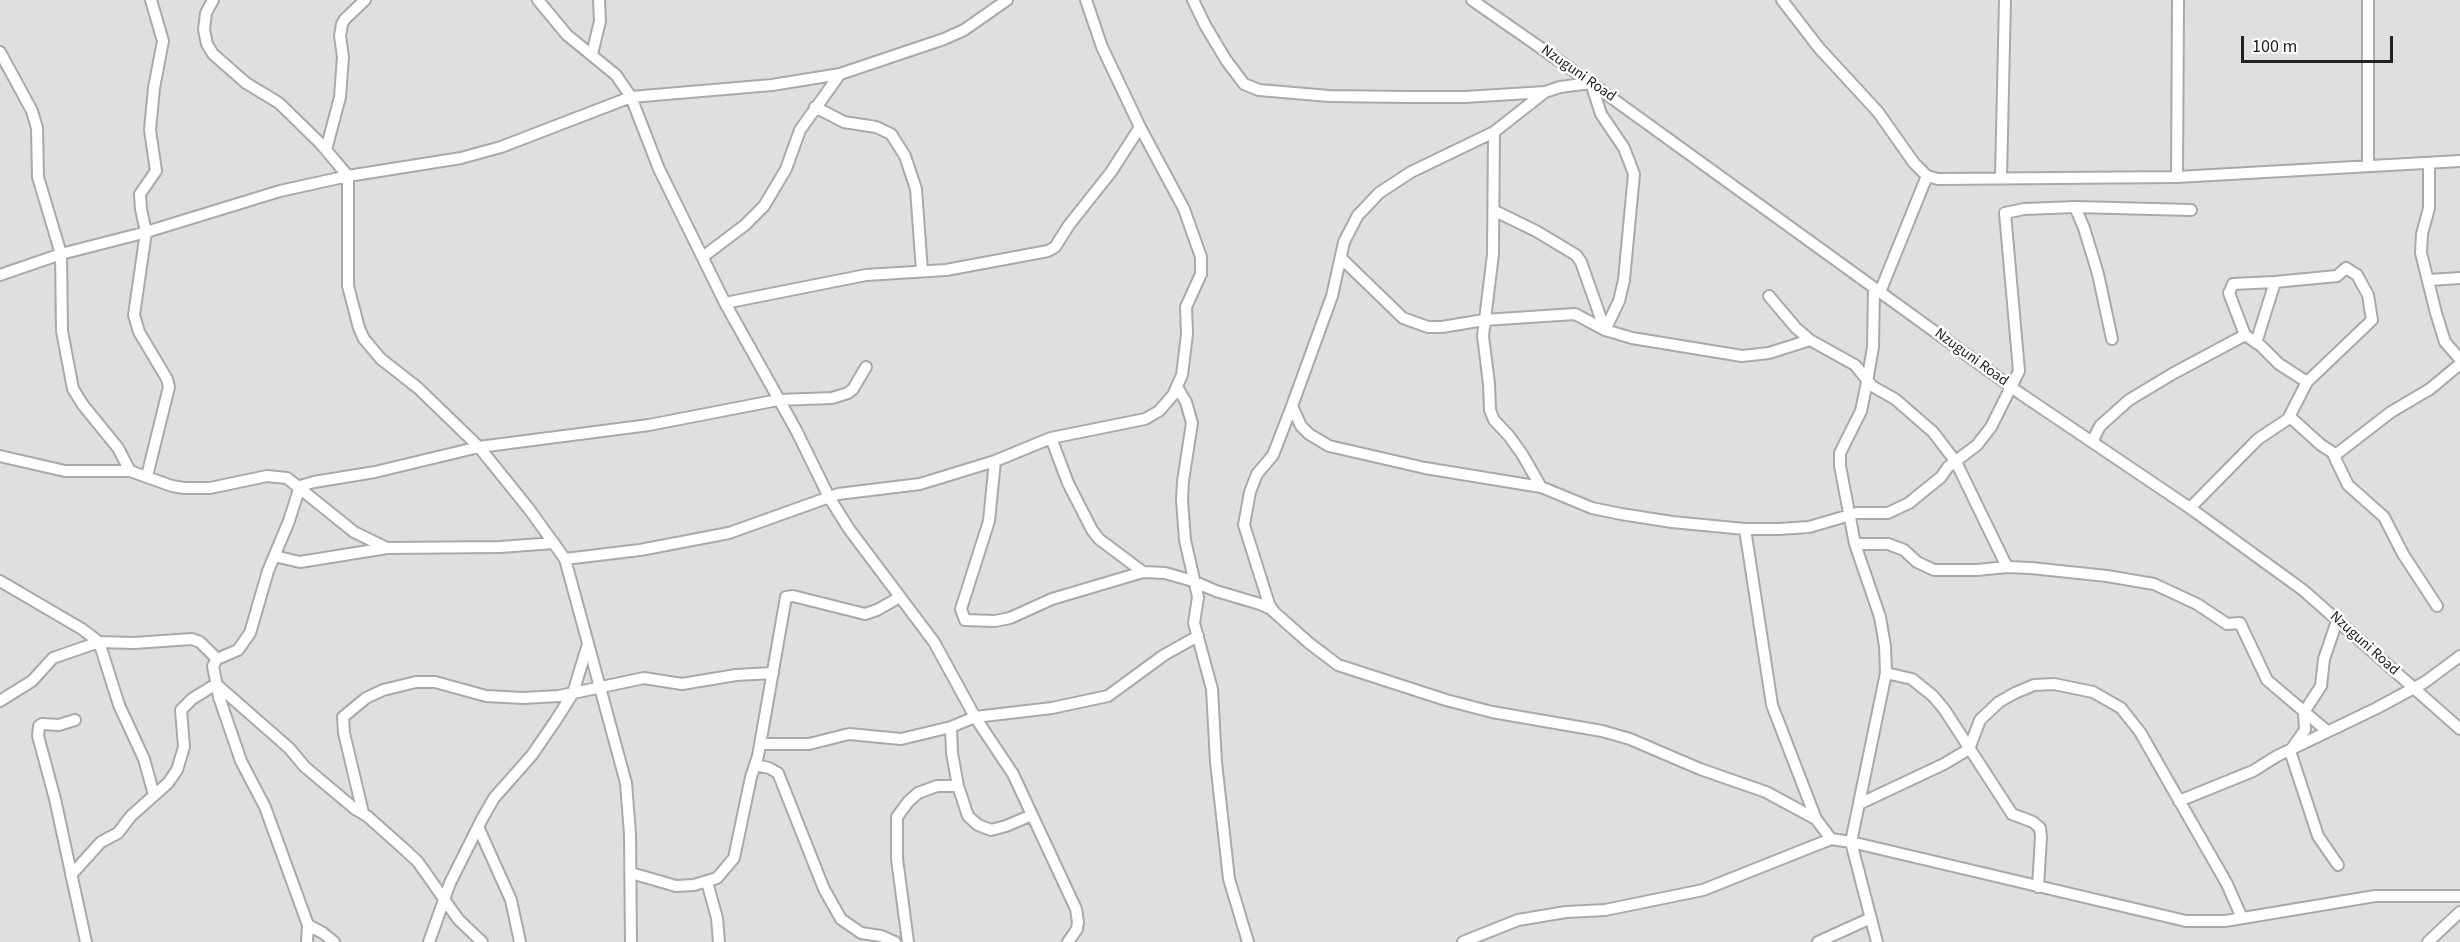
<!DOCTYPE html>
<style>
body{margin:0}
#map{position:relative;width:2460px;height:942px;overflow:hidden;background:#f2efe9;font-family:"Source Sans 3",sans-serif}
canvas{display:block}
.scale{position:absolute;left:2241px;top:36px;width:152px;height:27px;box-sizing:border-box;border:3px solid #222;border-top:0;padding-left:8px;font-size:18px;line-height:21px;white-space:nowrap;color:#222;-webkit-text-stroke:4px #fff;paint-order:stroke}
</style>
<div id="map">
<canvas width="2460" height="942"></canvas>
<div class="scale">100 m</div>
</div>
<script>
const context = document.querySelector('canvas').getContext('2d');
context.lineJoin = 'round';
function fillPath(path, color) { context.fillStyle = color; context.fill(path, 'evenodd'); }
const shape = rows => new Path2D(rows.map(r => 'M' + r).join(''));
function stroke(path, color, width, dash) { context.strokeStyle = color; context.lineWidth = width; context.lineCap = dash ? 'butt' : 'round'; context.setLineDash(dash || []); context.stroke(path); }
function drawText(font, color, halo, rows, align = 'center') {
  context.font = font + ' "Source Sans 3",sans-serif'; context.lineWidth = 5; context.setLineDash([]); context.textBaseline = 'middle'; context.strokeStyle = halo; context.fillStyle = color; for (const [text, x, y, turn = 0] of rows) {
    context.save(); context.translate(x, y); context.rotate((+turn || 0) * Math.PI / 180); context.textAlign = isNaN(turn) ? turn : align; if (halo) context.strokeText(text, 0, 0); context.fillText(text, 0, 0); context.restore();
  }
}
fillPath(shape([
 [0,0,2460,0,2460,942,0,942]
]), '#e0dfdf');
const minor = shape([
 [213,0,206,13,204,30,207,44,213,54,246,83,279,103,321,144,348,176,348,286,359,328,364,339,381,359,418,388,479,447,529,509,565,559,626,783,630,834,631,942],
 [538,0,567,35,616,75,631,97,659,169,725,303,796,430,829,497,849,529,934,642,975,717,1013,774,1076,909,1078,922,1077,929,1068,942],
 [1193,0,1205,25,1226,60,1244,84,1259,90,1329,96,1408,97,1465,97,1545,92],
 [1472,0,1591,83,2021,394,2190,508,2303,590,2460,729],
 [1782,0,1819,48,1878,112,1914,163,1927,176,1938,179,2177,177,2460,161],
 [2368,0,2368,165],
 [0,52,32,111,37,128,38,177,61,254,62,331,73,389,83,405,118,448,130,471],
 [592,54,600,21,599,0],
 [815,107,844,122,876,127,891,134,905,156,916,189,922,271],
 [1494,132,1493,254,1483,336,1489,384,1490,410,1494,420,1509,436,1522,454,1541,487],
 [326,150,340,97,343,57,340,36,342,24,345,19,365,0],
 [2429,163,2429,208,2422,234,2421,253,2436,313,2445,342,2460,359],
 [2001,177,2005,0],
 [2177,177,2178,0],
 [2075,207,2084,228,2098,274,2112,339],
 [1495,211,1536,231,1576,255,1581,262,1605,330],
 [704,256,745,225,764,206,786,169,800,130,840,74],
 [1341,258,1403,318,1428,327,1442,327,1484,320,1575,314,1605,330,1632,338,1742,356,1769,353,1810,340],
 [0,275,61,254,143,233,280,191,348,176,461,158,501,147,631,97,772,85,840,74,944,39,964,30,1007,0],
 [2429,280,2460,278],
 [2275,282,2233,284,2229,293,2245,335,2261,346,2279,364,2307,382],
 [1874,288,1873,347,1867,382,1861,411,1840,453,1840,466,1855,544,1880,617,1885,646,1886,673,1851,842,1877,942],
 [1880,292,1927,176],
 [1769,296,1796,328,1810,340,1855,365,1872,386,1895,399,1933,432,1956,462,2007,567],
 [725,303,866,275,946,270,1048,251,1055,247,1069,225,1111,172,1140,127],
 [1605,330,1619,301,1624,280,1634,174,1624,148,1601,114,1591,83,1560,87,1545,92,1494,132,1411,172,1379,193,1365,208,1358,215,1344,242,1332,296,1292,406,1301,426,1309,434,1329,446,1425,468,1541,487,1592,508,1621,514,1672,522,1745,529,1779,529,1809,527,1857,513,1888,513,1909,503,1941,477,1948,467,1977,445,1991,427,2019,371,2005,213,2024,209,2075,207,2191,210],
 [1177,387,1186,402,1192,423,1183,481,1182,500,1185,540,1198,597,1194,623,1212,689,1216,762,1229,879,1248,942],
 [1292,406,1273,455,1257,474,1250,492,1244,525,1269,604,1273,611,1309,643,1338,665,1446,700,1492,712,1602,731,1630,739,1700,769,1766,792,1816,819],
 [2290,417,2321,445,2335,454],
 [1051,438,1068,483,1092,530,1099,539,1143,572],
 [2092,442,2100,426,2129,400,2174,373,2245,335],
 [0,456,65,471,130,471,172,486,184,488,210,488,267,476,287,478,354,532,387,548],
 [995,461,989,521,961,609,965,620,995,621,1010,618,1052,599,1143,572,1165,573,1193,581,1216,591,1260,604,1273,610],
 [147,476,169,387,167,379,139,332,134,315,146,232,141,209,140,194,156,171,150,130,154,88,163,41,151,0],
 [2190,508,2258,439,2288,419,2307,382,2372,320,2368,295,2357,275,2346,268,2337,276,2275,282,2256,343],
 [1745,529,1772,705,1816,819,1831,839],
 [1855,544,1888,544,1904,550,1917,562,1934,570,1977,570,2007,567,2031,568,2107,576,2154,584,2197,604,2227,624,2240,623,2267,680,2327,731],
 [274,556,300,562,387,548,500,547,554,543],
 [565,559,640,550,729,533,838,494,920,484,995,461,1051,438,1145,419,1159,411,1173,395,1182,375,1187,334,1186,307,1201,274,1201,257,1184,209,1140,127,1102,47,1086,0],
 [0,581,82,629,99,642,134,643,192,639,200,642,217,659],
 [2437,606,2403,554,2384,517,2348,485,2334,456,2391,412,2430,389,2460,364],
 [2337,621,2324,659,2321,686,2304,712,2305,730,2290,751,2318,836,2338,865],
 [1886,673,1912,679,1933,696,1944,709,2012,814,2033,822,2040,828,2041,837,2038,887],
 [0,701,32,681,53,658,99,642,119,705,144,759,154,795],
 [75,720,59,725,42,724,39,726,38,736,55,799,86,942],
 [951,727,952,753,958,786,968,816,978,825,991,830,1006,826,1032,815],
 [760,744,809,744,849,734,901,739,951,727,975,717,1052,708,1108,696,1164,655,1198,636],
 [755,765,769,768,778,773,824,889,841,919,861,933,881,936,895,942],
 [2179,801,2253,771,2277,756,2377,708,2425,682,2460,656],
 [1859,804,1944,764,1969,749,1980,720,1999,702,2015,693,2034,685,2054,684,2093,692,2121,708,2140,732,2227,884,2242,918],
 [363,813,344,733,343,717,366,698,383,690,416,682,435,682,486,696,523,698,559,696,644,678,682,684,736,675,773,673],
 [479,829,511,900,520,942],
 [631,873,676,886,694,885,717,878,734,858,751,777,758,756,786,597,793,596,865,614,877,610,900,597],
 [71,875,101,842,118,833,131,816,168,783,177,770,184,747,181,710,192,699,216,684,289,748,305,767,355,809,367,816,403,848,418,862,458,919,482,942],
 [707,882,717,918,719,942],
 [308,925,323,933,334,942],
 [307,942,308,925,265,807,241,761,219,697,213,666,217,659,238,650,250,633,268,571,289,521,300,486,314,482,375,472,479,447,649,425,778,400,832,398,848,393,853,389,866,367],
 [429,942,450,883,482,819,494,798,532,755,556,720,573,693,588,644],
 [908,942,897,859,897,817,908,802,918,793,937,786,958,786],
 [1463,942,1518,920,1566,912,1605,910,1703,890,1831,839,1851,842,2186,921,2225,921,2375,896,2460,896],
 [1818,942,1871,918],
 [2428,942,2460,912]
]);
stroke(minor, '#a9a9a9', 14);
stroke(minor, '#fff', 10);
drawText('15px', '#222', '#fff', [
 ["Nzuguni Road",1578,74,35],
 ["Nzuguni Road",1971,358,36],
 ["Nzuguni Road",2364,644,42]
]);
</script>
